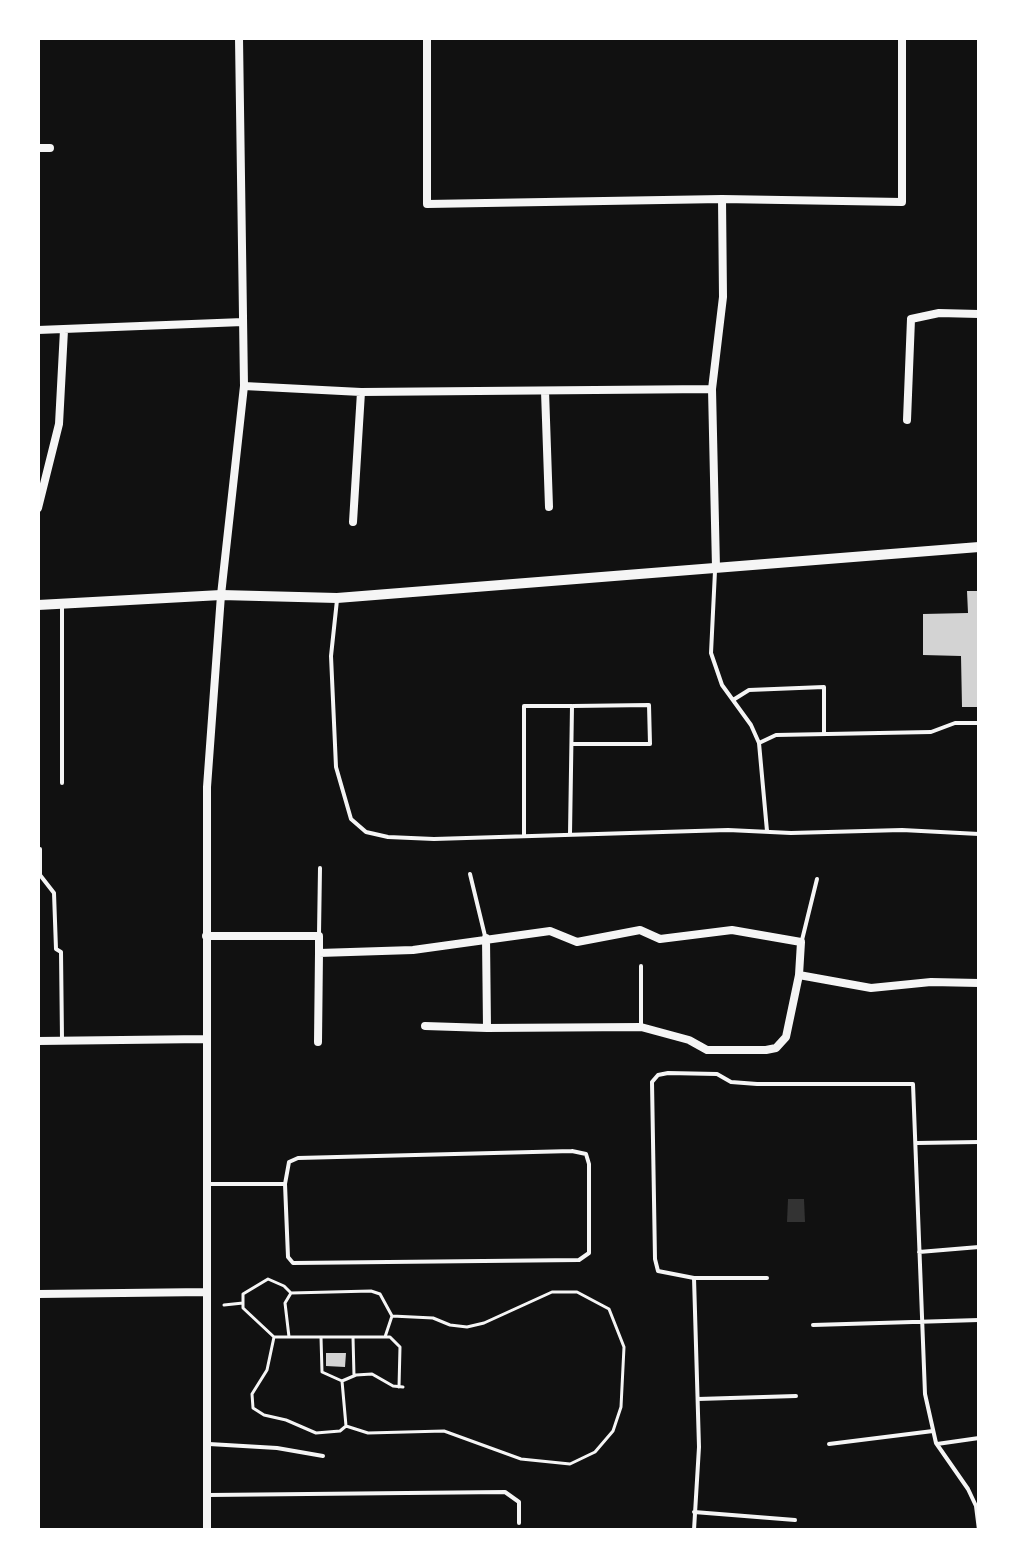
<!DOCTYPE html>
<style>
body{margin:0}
#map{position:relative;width:1017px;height:1568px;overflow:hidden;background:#111;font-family:Lato,sans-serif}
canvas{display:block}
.frame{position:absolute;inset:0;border:40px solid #fff;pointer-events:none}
</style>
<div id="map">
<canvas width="1017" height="1568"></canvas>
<div class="frame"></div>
</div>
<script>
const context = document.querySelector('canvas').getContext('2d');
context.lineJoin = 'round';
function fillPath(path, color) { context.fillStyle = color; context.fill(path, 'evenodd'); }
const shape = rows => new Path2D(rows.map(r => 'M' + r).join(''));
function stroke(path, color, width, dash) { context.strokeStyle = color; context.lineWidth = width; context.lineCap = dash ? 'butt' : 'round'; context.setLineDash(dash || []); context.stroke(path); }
fillPath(shape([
 [788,1199,804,1199,805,1222,787,1222]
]), '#333');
fillPath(shape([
 [967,591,979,591,979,707,962,707,961,656,923,655,923,614,968,613],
 [326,1353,346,1353,345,1367,326,1366]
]), '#d3d3d3');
stroke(shape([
 [291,1293,371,1291,380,1294,392,1316,433,1318,450,1325,467,1327,484,1323,552,1292,577,1292,609,1309,624,1347,621,1407,613,1431,595,1452,570,1464,521,1459,444,1431,368,1433,346,1426,340,1431,316,1433,286,1420,264,1415,253,1408,252,1394,267,1370,274,1337,243,1308,243,1294,268,1279,284,1286,291,1293,285,1303,289,1337,321,1337,322,1372,342,1381],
 [224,1305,243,1303],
 [274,1337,289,1337],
 [321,1337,390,1337,400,1347,399,1387],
 [353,1337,354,1376],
 [385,1337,392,1316],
 [346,1426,342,1381,356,1375,372,1374,393,1386,403,1387]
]), '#f5f5f5', 3);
stroke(shape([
 [715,571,711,653,722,685,751,725,759,743,767,831],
 [337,600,331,656,336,767,351,819,366,832,388,837,434,839,728,830,791,833,902,830,979,834],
 [62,606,62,783],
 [733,700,749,690,824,687,824,733],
 [759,743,776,735,931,732,955,723,979,723],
 [572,744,650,744,649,705,573,706],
 [524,835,524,706,572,706,570,834],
 [40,849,40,875,54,893,56,949,61,952,62,1039],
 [470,874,485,936],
 [319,934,320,868],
 [802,940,817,879],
 [641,1025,641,966],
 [917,1143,979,1142],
 [572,1151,586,1154,589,1164,589,1253,579,1260,293,1263,288,1257,285,1184,289,1162,298,1158,572,1151],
 [207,1184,285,1184],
 [919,1252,979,1247],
 [694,1278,767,1278],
 [813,1325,979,1320],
 [698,1399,796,1396],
 [209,1444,277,1448,323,1456],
 [829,1444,933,1431],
 [937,1444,979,1438],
 [209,1495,505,1492,519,1502,519,1523],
 [694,1512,795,1520],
 [694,1530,699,1447,694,1278,658,1271,655,1259,652,1082,658,1075,668,1073,717,1074,731,1082,757,1084,913,1084,925,1394,936,1443,968,1489,976,1506,979,1530]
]), '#f5f5f5', 4);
stroke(shape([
 [427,38,427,204,722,199,902,202,902,38],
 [38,148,50,148],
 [38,330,243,322],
 [244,386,361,392,712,389],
 [545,391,549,507],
 [907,420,911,319,939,313,979,314],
 [38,508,59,424,64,330],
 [353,522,361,392],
 [716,568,712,389,723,297,722,199],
 [206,936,319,936,319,953],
 [425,1026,487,1028,486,938],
 [487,1028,641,1027,689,1040,707,1050,766,1050,776,1048,786,1037,799,975,871,988,931,982,979,983],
 [38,1041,205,1039],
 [318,1042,319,953,413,950,550,931,577,942,640,930,660,939,732,930,801,942,799,975],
 [38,1294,207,1292],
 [207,1530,207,787,221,595,244,386,239,38]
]), '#f5f5f5', 8);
stroke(shape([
 [38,605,221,595,337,598,979,547]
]), '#f5f5f5', 10);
</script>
